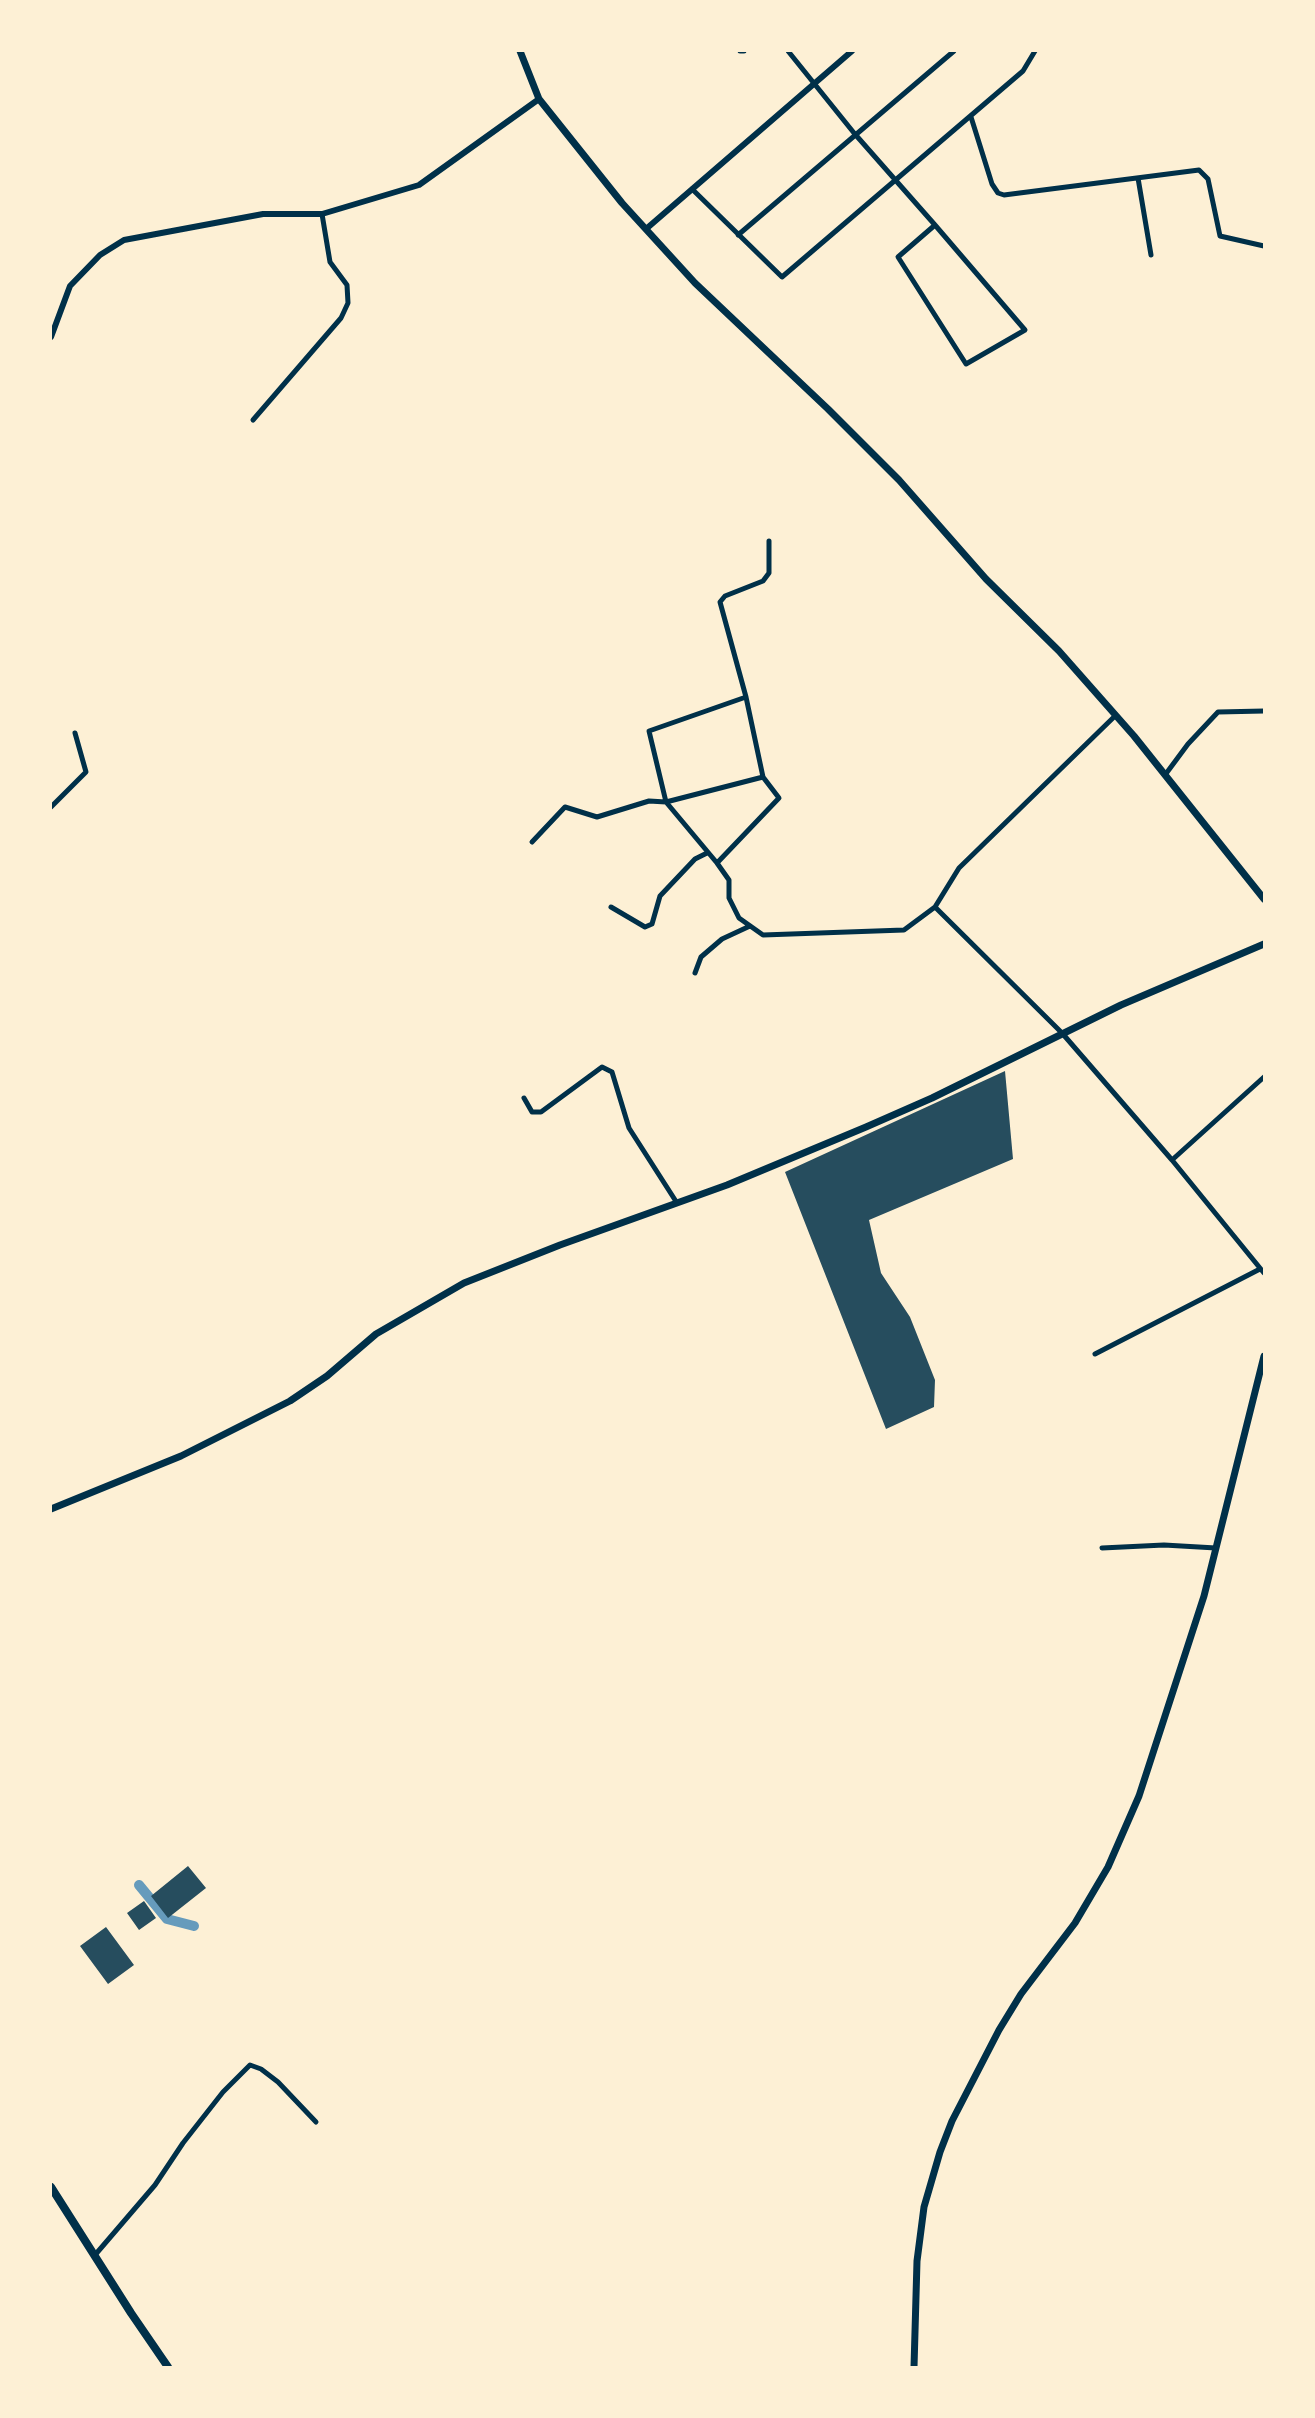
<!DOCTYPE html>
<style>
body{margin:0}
#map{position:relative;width:1315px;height:2418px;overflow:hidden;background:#fdf0d5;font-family:Raleway,sans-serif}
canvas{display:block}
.frame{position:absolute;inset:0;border:52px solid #fdf0d5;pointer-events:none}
</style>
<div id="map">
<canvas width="1315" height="2418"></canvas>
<div class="frame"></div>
</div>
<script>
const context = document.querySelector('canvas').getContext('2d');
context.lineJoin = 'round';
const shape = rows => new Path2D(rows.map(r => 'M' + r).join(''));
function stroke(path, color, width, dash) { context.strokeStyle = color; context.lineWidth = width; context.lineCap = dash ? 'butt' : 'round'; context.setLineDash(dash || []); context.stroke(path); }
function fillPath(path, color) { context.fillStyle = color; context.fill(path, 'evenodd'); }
stroke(shape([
 [139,1885,167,1919,194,1926]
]), '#669bbc', 10);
fillPath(shape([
 [1005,1071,1013,1159,869,1220,881,1273,910,1317,935,1380,934,1407,886,1429,785,1172],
 [188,1866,206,1888,168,1918,151,1896],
 [144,1901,156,1918,139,1930,127,1913],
 [106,1927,134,1965,108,1984,80,1946]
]), '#264d5e');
stroke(shape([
 [740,51,744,51],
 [788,51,854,133,935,225,1025,330,966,364,898,257,935,225],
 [971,117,992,184,998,193,1004,195,1199,170,1208,179,1220,236,1264,246],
 [1138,178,1151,255],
 [692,189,782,277,1023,71,1035,51],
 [738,235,954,51],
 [253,420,341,318,348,303,347,285,330,262,322,214],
 [746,697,649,731,666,802,763,777,746,697,720,602,725,596,763,581,769,573,769,541],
 [1165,775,1188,744,1218,712,1264,711],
 [51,807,86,772,75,733],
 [532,842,565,807,597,817,649,801,666,802,717,863,729,880,729,898,739,918,763,935,904,930,935,907,959,868,1116,715],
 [717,863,779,798,763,777],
 [611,907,645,927,652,924,660,896,695,859,707,853],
 [935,907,1062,1033,1172,1160,1264,1273],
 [695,973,701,957,722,939,750,926],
 [524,1098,532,1112,541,1112,602,1067,612,1072,629,1128,677,1203],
 [1172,1160,1264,1077],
 [1095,1354,1260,1269],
 [1102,1548,1164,1545,1216,1548],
 [95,2255,155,2185,183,2143,223,2092,250,2065,261,2069,278,2082,316,2122]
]), '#003049', 5);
stroke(shape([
 [646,229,852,51],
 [51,337,70,286,100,255,124,240,263,214,322,214,419,185,539,99]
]), '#003049', 6);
stroke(shape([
 [520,51,539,99,622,203,695,283,828,409,899,480,986,579,1059,651,1134,736,1264,899],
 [51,1509,181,1456,290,1401,327,1376,376,1334,464,1283,560,1245,727,1185,866,1127,932,1098,1121,1005,1264,944],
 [914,2367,917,2261,924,2207,940,2152,952,2121,999,2030,1021,1994,1075,1923,1108,1867,1139,1796,1204,1596,1264,1356]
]), '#003049', 7);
stroke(shape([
 [51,2187,131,2313,168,2367]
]), '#003049', 8);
</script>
